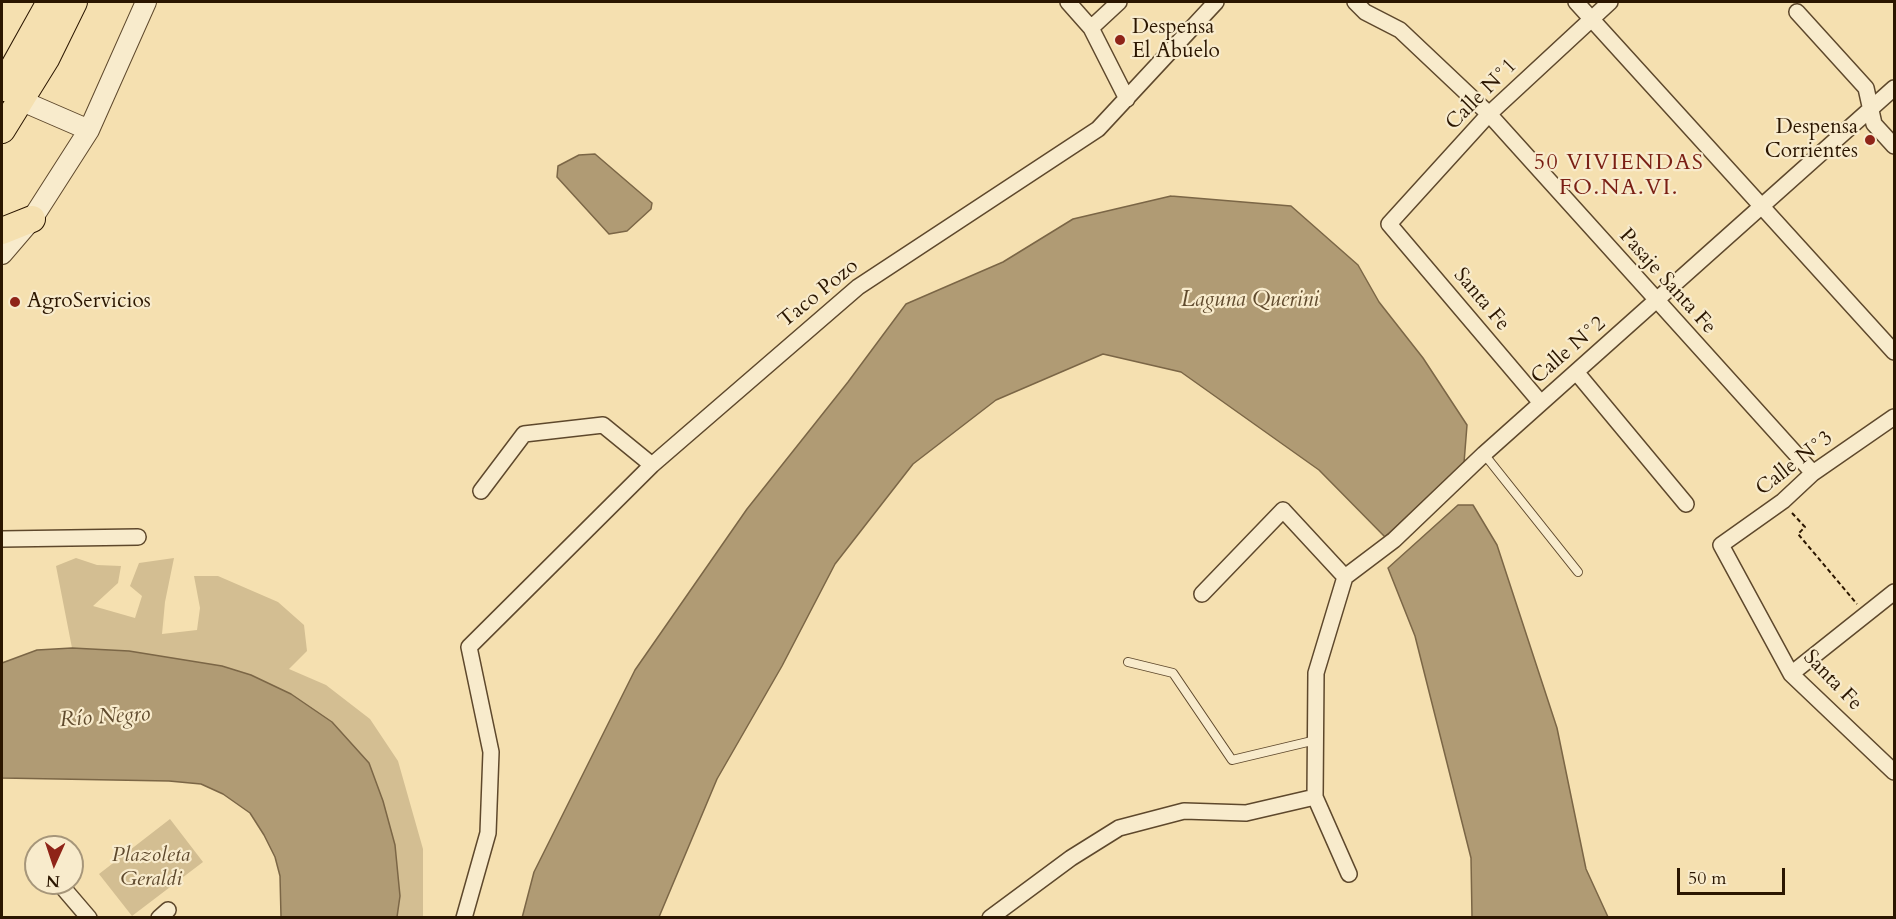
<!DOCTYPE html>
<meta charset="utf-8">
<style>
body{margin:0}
#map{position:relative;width:1896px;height:919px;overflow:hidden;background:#f5e0b0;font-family:Cardo,serif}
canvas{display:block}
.frame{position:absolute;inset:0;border:3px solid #2b1600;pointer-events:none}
.north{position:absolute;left:24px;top:835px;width:60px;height:60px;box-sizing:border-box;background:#f8ebcc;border:2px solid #a6967a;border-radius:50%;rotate:183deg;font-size:16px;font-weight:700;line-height:24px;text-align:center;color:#2b1600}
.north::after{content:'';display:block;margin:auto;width:21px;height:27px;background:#8f2418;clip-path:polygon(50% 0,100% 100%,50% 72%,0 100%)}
.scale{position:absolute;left:1677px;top:868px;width:108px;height:27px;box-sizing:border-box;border:3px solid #2b1600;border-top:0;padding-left:8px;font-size:18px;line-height:21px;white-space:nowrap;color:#2b1600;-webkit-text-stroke:4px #f8ebcc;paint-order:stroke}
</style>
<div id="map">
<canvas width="1896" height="919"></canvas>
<div class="frame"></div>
<div class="north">N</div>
<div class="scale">50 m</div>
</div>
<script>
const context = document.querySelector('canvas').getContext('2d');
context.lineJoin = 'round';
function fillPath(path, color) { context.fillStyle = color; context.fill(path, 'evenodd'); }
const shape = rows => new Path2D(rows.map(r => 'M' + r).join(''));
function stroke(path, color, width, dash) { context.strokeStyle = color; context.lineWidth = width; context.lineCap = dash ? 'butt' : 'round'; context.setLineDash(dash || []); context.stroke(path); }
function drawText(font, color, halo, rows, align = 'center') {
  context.font = font + ' Cardo,serif'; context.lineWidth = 4.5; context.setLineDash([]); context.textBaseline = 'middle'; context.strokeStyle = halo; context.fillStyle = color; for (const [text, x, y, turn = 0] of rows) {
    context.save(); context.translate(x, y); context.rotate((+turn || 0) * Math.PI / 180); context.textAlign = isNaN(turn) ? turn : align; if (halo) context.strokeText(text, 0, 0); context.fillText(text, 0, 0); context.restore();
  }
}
fillPath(shape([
 [76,558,97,565,121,566,118,583,93,606,135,618,142,596,130,586,139,563,174,558,165,602,162,634,197,630,200,608,194,576,218,576,278,602,304,625,307,651,289,669,326,685,370,719,398,761,423,849,423,917,397,917,400,896,395,845,369,763,222,666,129,651,72,648,56,566],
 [170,819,203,862,132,916,99,874]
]), '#d3be92');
const water = shape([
 [595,154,652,203,651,209,627,231,609,234,557,177,558,166,579,155,595,154],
 [1171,196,1291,206,1358,265,1379,302,1423,358,1467,425,1464,463,1385,537,1319,470,1181,372,1103,354,996,400,913,464,835,564,782,666,717,779,659,917,522,918,534,872,635,670,747,509,848,382,906,304,1003,262,1073,219,1171,196],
 [1458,505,1473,505,1497,545,1557,728,1586,869,1608,917,1472,917,1471,858,1415,636,1388,568,1458,505],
 [72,648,129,651,222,666,251,675,291,694,332,722,369,763,383,801,395,845,400,896,397,917,281,917,280,876,275,857,264,835,250,813,223,794,201,784,169,781,2,778,2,663,37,650,72,648]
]);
fillPath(water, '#b09b74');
stroke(water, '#7b6646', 1.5);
const service = shape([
 [1484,454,1578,572],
 [1128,662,1173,673,1232,760,1316,740]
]);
const minor = shape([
 [1068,2,1091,28,1127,99],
 [1355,2,1365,12,1400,30,1489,114,1813,473],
 [1576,2,1894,352],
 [1797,12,1866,88,1874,124,1894,146],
 [1091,28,1119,2],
 [1577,373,1686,504],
 [1541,403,1389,224,1489,114,1610,2],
 [1894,417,1813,473,1783,501,1721,545,1791,674,1894,772],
 [481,491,524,434,603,425,652,465],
 [2,539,138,537],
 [1202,594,1283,510,1345,577],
 [1791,674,1894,592],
 [1315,797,1349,874],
 [59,883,89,918],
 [159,918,168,910],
 [464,918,488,833,491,752,469,647,652,465,858,287,1098,129,1216,2],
 [990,918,1071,858,1119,828,1184,811,1246,813,1315,797,1316,673,1345,577,1394,540,1484,454,1894,88]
]);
const tertiary = shape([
 [9,92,22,101,89,130],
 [2,254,32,219,89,130,146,2]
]);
const trunk = shape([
 [2,88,50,2],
 [2,130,46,59,74,2],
 [2,231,32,219]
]);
stroke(service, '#5e482c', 10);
stroke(minor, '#5e482c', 18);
stroke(tertiary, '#5e482c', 22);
stroke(trunk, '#2b1600', 28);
stroke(shape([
 [1792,513,1805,527,1798,534,1857,604]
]), '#2b1600', 2, [4.5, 3]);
stroke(service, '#f8ebcc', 8);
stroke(minor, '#f8ebcc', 15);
stroke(tertiary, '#f8ebcc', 20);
stroke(trunk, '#f5e0b0', 26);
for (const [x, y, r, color] of [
 [1120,40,6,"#8f2418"],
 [1870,140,6,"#8f2418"],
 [15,302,6,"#8f2418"]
]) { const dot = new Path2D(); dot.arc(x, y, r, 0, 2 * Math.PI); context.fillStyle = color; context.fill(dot); stroke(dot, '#f8ebcc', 2); }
drawText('21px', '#2b1600', '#f8ebcc', [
 ["Despensa",1132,28],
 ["El Abuelo",1132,52],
 ["Despensa",1858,128,"right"],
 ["Corrientes",1858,152,"right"],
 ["AgroServicios",27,302]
], 'left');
drawText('21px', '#2b1600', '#f8ebcc', [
 ["Calle N°1",1482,95,-45],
 ["Pasaje Santa Fe",1667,282,48],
 ["Taco Pozo",819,294,-39],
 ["Santa Fe",1481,300,50],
 ["Calle N°2",1569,351,-41],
 ["Calle N°3",1795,464,-38],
 ["Santa Fe",1832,681,46]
]);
drawText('italic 21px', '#5d482c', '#f8ebcc', [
 ["Plazoleta",151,856],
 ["Geraldi",151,880]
]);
context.letterSpacing = '1.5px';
drawText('22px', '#7a1f14', '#f8ebcc', [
 ["50 VIVIENDAS",1619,164],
 ["FO.NA.VI.",1619,189]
]);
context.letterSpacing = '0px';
drawText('italic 22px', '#604b2e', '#f8ebcc', [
 ["Laguna Querini",1250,301],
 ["Río Negro",105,718,-4]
]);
</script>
